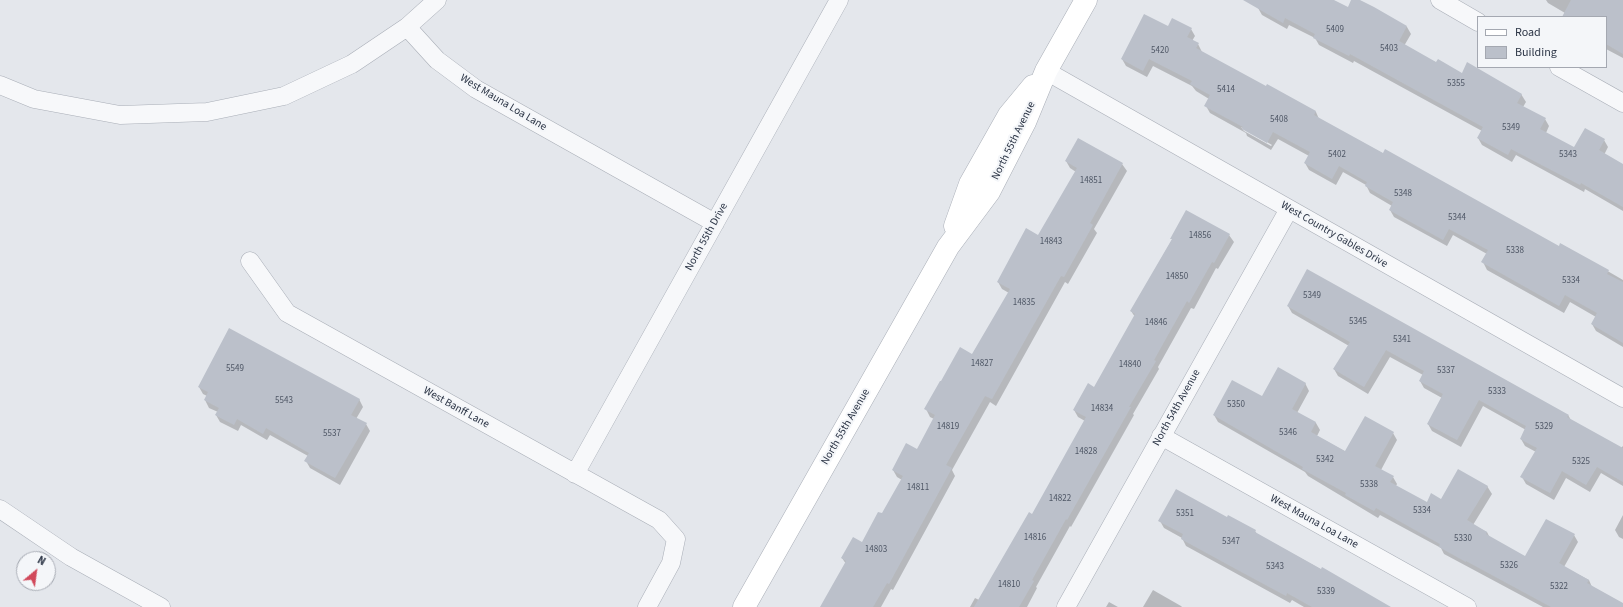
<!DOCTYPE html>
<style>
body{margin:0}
#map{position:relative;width:1623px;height:607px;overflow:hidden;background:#e4e7ec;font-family:"Source Sans 3",sans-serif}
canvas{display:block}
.legend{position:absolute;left:1477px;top:16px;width:130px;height:52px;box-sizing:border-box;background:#f4f6f9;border:1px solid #a4a8b1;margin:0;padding:5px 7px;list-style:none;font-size:12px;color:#2b3445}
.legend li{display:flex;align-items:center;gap:8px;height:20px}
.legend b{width:20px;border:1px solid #a4a8b1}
.north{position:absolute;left:16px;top:551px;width:40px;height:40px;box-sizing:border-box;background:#f4f6f9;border:1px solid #a4a8b1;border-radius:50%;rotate:29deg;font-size:11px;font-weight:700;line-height:16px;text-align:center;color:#2b3445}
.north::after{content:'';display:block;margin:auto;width:14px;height:18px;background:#d1495b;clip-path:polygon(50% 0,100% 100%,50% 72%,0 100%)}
</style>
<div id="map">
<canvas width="1623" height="607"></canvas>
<ul class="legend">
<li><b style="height:5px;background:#fff"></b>Road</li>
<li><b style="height:11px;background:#bbc0ca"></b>Building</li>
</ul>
<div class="north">N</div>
</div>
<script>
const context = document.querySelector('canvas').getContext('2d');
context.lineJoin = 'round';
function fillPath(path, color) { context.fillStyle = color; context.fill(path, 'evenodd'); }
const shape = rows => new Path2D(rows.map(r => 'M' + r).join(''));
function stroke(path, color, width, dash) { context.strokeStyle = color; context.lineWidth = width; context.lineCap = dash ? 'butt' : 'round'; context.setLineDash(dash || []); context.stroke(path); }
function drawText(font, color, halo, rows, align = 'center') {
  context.font = font + ' "Source Sans 3",sans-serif'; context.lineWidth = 4; context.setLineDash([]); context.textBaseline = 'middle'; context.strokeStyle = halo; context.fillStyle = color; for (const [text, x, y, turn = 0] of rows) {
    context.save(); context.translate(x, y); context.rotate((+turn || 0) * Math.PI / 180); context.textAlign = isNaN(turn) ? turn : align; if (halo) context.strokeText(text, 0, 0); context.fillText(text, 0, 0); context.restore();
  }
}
fillPath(shape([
 [1260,0,1332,0,1348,8,1353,0,1358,0,1407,27,1411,34,1404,46,1437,63,1462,74,1521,94,1526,102,1523,107,1545,119,1549,126,1546,133,1575,149,1604,140,1608,147,1604,155,1623,165,1623,211,1585,189,1584,192,1516,155,1512,162,1482,145,1478,138,1482,131,1354,61,1353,63,1319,45,1315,38,1289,25,1287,29,1262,15,1258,8],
 [1546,0,1616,0,1623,4,1623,58,1606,49,1606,17,1563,17,1565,13,1548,3],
 [1168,28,1191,29,1195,36,1192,41,1198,44,1202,52,1266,88,1267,85,1316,112,1319,119,1384,154,1559,247,1561,244,1623,280,1623,347,1596,331,1592,324,1596,317,1570,302,1564,313,1487,270,1483,262,1487,254,1453,235,1447,246,1394,217,1390,210,1392,206,1370,193,1366,185,1343,172,1336,185,1309,170,1305,163,1309,156,1278,139,1271,150,1247,136,1246,133,1210,113,1206,106,1209,99,1196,91,1192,86,1153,66,1147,77,1126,66,1122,59],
 [1241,127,1272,145,1271,146,1244,131],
 [1066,161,1122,164,1127,171,1094,229,1097,233,1068,284,1065,282,996,406,990,402,952,470,955,476,893,590,891,589,881,607,822,607,846,564,842,558,863,543,882,515,902,480,897,477,893,470,917,450,934,419,930,417,926,409,972,355,1009,293,1002,289,998,282,1039,236,1076,172,1070,168],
 [1229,235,1234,242,1218,269,1216,268,1194,309,1191,308,1158,367,1159,369,1133,414,1134,415,1071,527,1070,526,1036,587,1037,588,1027,607,970,607,975,598,979,600,1033,515,1085,421,1078,417,1074,410,1094,388,1135,317,1131,311,1172,240,1172,239],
 [1288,306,1568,415,1571,420,1621,448,1623,446,1623,486,1601,473,1590,492,1566,478,1554,500,1526,484,1522,477,1536,452,1525,446,1521,439,1526,430,1483,406,1461,447,1432,431,1428,424,1442,398,1424,388,1420,381,1423,375,1390,357,1368,394,1338,376,1334,369,1349,346,1292,313],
 [1305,383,1309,391,1297,413,1316,423,1320,430,1317,436,1346,452,1393,433,1397,440,1381,470,1393,477,1397,484,1396,486,1427,504,1487,486,1492,494,1473,525,1487,532,1490,538,1526,558,1574,535,1578,542,1564,567,1589,580,1592,587,1623,604,1623,607,1543,607,1444,554,1441,548,1380,515,1378,518,1308,476,1305,472,1218,422,1214,415],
 [199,387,359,399,363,407,356,419,366,424,370,431,340,485,310,468,306,461,308,456,270,435,267,440,241,425,238,431,220,422,216,415,218,412,209,408,205,400,207,396,203,394],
 [1623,515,1623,539,1619,537,1615,530],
 [1228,518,1255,531,1257,534,1389,607,1304,607,1292,600,1290,603,1186,546,1182,538,1164,528,1160,521],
 [1153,590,1181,606,1182,607,1143,607],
 [1109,602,1118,607,1106,607]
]), '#0003');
fillPath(shape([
 [1243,0,1334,0,1348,7,1351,0,1360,0,1374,7,1407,26,1399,41,1436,62,1438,59,1462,73,1467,62,1522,94,1517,103,1546,118,1540,129,1574,147,1585,128,1605,139,1599,150,1623,164,1623,207,1581,183,1580,185,1511,149,1508,155,1477,138,1483,127,1350,54,1349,56,1313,38,1315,34,1285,18,1283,23],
 [1571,0,1623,0,1623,54,1606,44,1606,17,1562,17],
 [1144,14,1168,26,1172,18,1192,28,1187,37,1199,43,1196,48,1266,86,1267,84,1316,111,1314,115,1383,153,1385,149,1559,246,1560,243,1609,270,1607,274,1623,282,1623,343,1591,324,1597,313,1565,295,1559,306,1481,262,1488,250,1449,229,1443,240,1389,210,1393,202,1365,186,1367,182,1339,166,1332,179,1304,163,1310,152,1273,132,1267,143,1242,129,1243,127,1204,106,1210,95,1190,84,1192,81,1149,59,1143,71,1121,59],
 [1078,138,1123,163,1090,223,1093,225,1064,277,1061,276,992,399,985,396,946,465,952,468,889,584,887,583,873,607,820,607,846,561,841,558,853,537,862,542,878,512,882,513,903,476,892,470,906,443,917,449,935,415,924,409,940,381,941,381,960,347,972,354,1010,289,997,282,1026,228,1038,235,1077,168,1065,161],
 [1186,210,1230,234,1214,263,1212,262,1189,303,1187,301,1154,360,1156,361,1129,407,1131,407,1067,520,1066,519,1032,580,1034,581,1019,607,974,607,1029,512,1032,514,1086,417,1073,410,1088,383,1094,387,1135,314,1130,311,1172,239,1170,239],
 [1307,269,1569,415,1567,417,1623,448,1623,482,1597,467,1586,485,1562,471,1550,493,1520,477,1537,448,1520,439,1526,426,1479,400,1457,440,1427,424,1443,394,1419,381,1424,371,1386,350,1364,387,1333,369,1350,342,1287,306],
 [229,328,360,399,351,415,367,423,335,478,304,461,309,453,266,428,263,434,237,419,234,425,215,415,219,408,204,400,208,392,198,387],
 [1278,367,1306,383,1292,409,1316,422,1311,432,1345,451,1365,416,1394,432,1375,466,1394,476,1390,482,1427,502,1431,493,1441,499,1458,469,1488,486,1467,520,1487,532,1486,534,1525,556,1546,519,1575,534,1559,563,1589,580,1587,583,1623,603,1623,607,1551,607,1466,561,1466,562,1439,547,1440,544,1376,508,1374,511,1345,495,1346,493,1302,469,1303,467,1213,415,1232,380,1262,396],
 [1176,489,1227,517,1228,515,1256,530,1255,532,1321,569,1322,567,1391,607,1312,607,1287,593,1286,596,1234,568,1181,539,1183,534,1158,521]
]), '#bbc0ca');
const street = shape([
 [1440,0,1478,22],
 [407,27,437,60,476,89,715,223],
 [1559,67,1623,103],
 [1046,71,1623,398],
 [0,85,34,99,120,115,207,112,284,96,352,64,407,27,437,0],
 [250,261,287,313,659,520,676,539,671,563,647,607],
 [1161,436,1467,607],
 [575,474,839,0],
 [0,509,71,557,161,607],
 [1066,607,1289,209]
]);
const secondary = shape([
 [955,226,970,184,1009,115,1033,86],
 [744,607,948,247,989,192,1025,122,1046,71,1086,0]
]);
stroke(street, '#a9aeb7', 19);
stroke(secondary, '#a9aeb7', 23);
stroke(street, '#f7f8fa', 18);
stroke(secondary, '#fff', 22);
drawText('9px', '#4f5766', null, [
 ["5409",1335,30],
 ["5403",1389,49],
 ["5420",1160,51],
 ["5355",1456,84],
 ["5414",1226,90],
 ["5408",1279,120],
 ["5349",1511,128],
 ["5402",1337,155],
 ["5343",1568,155],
 ["14851",1091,181],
 ["5348",1403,194],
 ["5344",1457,218],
 ["14856",1200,236],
 ["14843",1051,242],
 ["5338",1515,251],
 ["14850",1177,277],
 ["5334",1571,281],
 ["5349",1312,296],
 ["14835",1024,303],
 ["5345",1358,322],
 ["14846",1156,323],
 ["5341",1402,340],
 ["14827",982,364],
 ["14840",1130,365],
 ["5549",235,369],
 ["5337",1446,371],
 ["5333",1497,392],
 ["5543",284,401],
 ["5350",1236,405],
 ["14834",1102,409],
 ["14819",948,427],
 ["5329",1544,427],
 ["5346",1288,433],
 ["5537",332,434],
 ["14828",1086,452],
 ["5342",1325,460],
 ["5325",1581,462],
 ["5338",1369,485],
 ["14811",918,488],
 ["14822",1060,499],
 ["5334",1422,511],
 ["5351",1185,514],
 ["14816",1035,538],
 ["5330",1463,539],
 ["5347",1231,542],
 ["14803",876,550],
 ["5326",1509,566],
 ["5343",1275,567],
 ["14810",1009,585],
 ["5322",1559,587],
 ["5339",1326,592]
]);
drawText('11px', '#2b3445', '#f4f6f9', [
 ["West Mauna Loa Lane",503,103,31],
 ["North 55th Avenue",1014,141,-64],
 ["West Country Gables Drive",1334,235,30],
 ["North 55th Drive",707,237,-61],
 ["West Banff Lane",456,408,29],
 ["North 54th Avenue",1177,408,-61],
 ["North 55th Avenue",846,427,-60],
 ["West Mauna Loa Lane",1314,522,29]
]);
</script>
